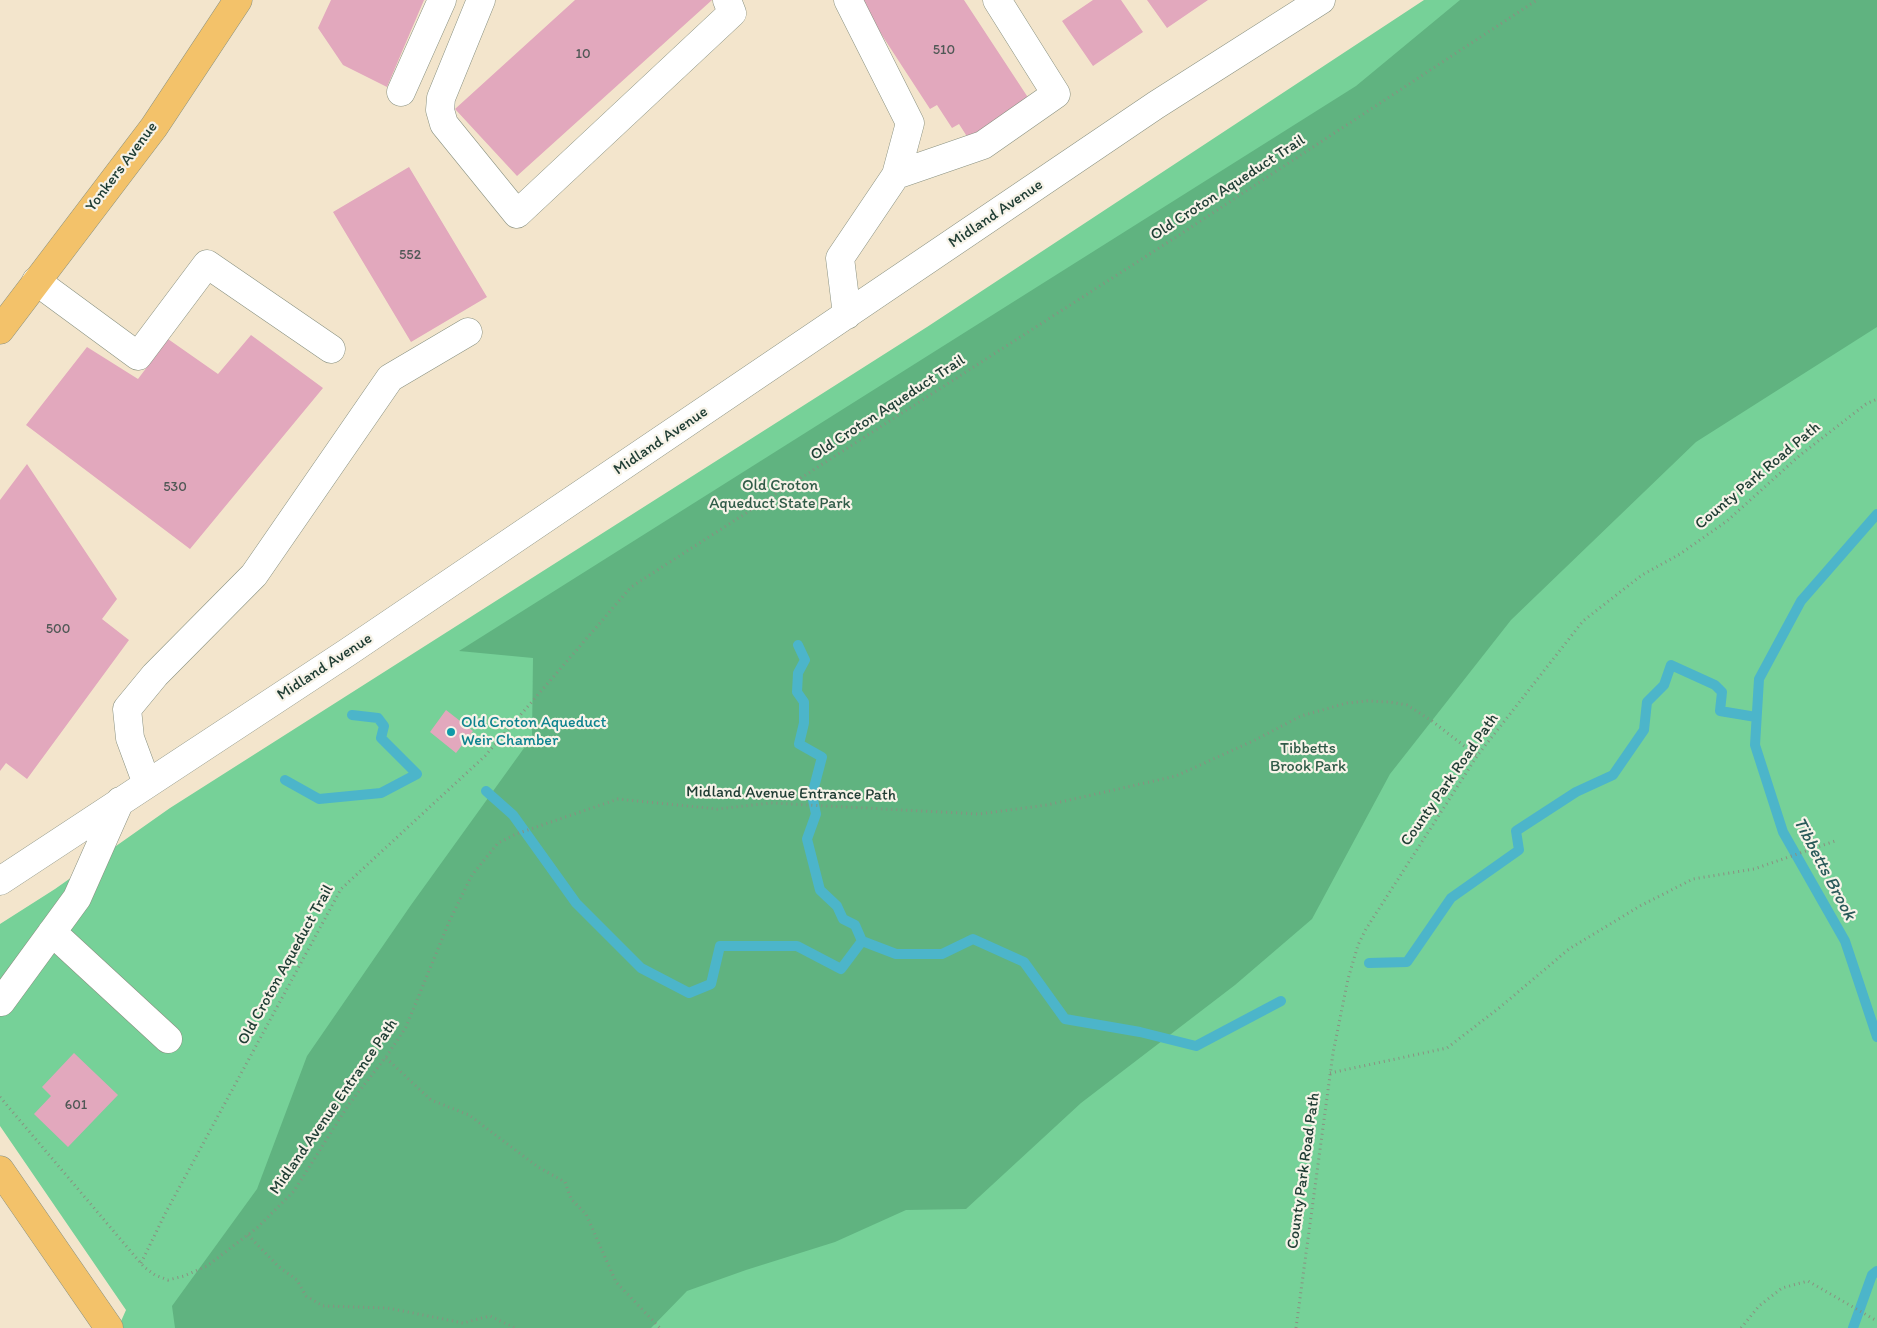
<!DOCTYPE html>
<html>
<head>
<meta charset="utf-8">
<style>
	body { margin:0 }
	canvas { display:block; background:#f3e5cc }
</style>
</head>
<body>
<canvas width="1877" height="1328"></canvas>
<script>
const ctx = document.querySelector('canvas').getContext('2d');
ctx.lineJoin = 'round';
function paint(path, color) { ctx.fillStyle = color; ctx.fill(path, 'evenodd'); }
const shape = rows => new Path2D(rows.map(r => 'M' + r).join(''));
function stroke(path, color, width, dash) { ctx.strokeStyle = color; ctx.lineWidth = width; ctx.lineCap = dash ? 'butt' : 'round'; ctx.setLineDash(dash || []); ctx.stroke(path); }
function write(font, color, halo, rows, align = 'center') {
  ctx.font = font + ' Itim,sans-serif'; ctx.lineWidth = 4.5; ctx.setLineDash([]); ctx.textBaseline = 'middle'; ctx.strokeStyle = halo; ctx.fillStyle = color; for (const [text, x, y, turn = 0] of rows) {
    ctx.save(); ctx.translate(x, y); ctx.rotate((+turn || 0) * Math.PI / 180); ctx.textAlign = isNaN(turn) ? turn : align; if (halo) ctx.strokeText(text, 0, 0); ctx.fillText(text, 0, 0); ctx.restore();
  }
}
const green = shape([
	[1424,0,1877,0,1877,1328,118,1328,126,1310,0,1126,0,924,55,889,170,808,927,327]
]);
const forest = shape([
	[1460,0,1877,0,1877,327,1696,442,1511,620,1390,774,1312,919,1235,985,1081,1103,966,1209,906,1210,835,1242,746,1270,687,1291,651,1328,175,1328,172,1306,257,1189,307,1056,411,905,532,737,533,658,459,651,1356,86]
]);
const stream = shape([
	[1877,514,1801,601,1759,679,1755,745,1783,832,1845,941,1877,1037],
	[798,645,805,660,798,673,797,692,804,702,804,723,799,744,822,757,812,795,816,814,807,839,820,890,837,906,843,919,855,925,862,941],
	[285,780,319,799,381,793,417,774,381,738,384,726,378,718,352,715],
	[486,791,513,815,576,903,641,968,689,993,711,984,720,946,797,946,841,969,862,941,896,954,942,954,973,939,1024,962,1065,1019,1140,1032,1196,1046,1281,1001],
	[1369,963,1407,962,1451,898,1519,850,1516,831,1576,792,1613,775,1644,730,1647,702,1664,685,1671,665,1715,685,1722,692,1720,711,1756,717],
	[1853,1328,1872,1275,1877,1271]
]);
const building = shape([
	[331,0,424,0,387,87,343,65,318,28],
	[575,0,712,0,517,176,455,109],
	[859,0,964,0,1029,99,968,138,959,124,952,128,937,105,930,109],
	[1093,0,1121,0,1143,32,1093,66,1062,21],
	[1147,0,1208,0,1167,28],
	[409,167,487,297,411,342,333,212],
	[251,335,323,388,190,549,26,425,87,347,138,379,168,339,218,374],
	[27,464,117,599,102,619,129,640,27,779,6,763,0,771,0,500],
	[446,710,473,731,456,753,430,732],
	[74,1053,118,1095,68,1147,34,1114,51,1096,42,1087]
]);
const path = shape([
	[386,1058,431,1100,469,1115,538,1167,565,1182,571,1199,586,1214,616,1282,660,1328],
	[1330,1073,1447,1048,1499,1008,1569,949,1640,906,1693,879,1754,869,1835,841],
	[0,1097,144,1267,155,1275,168,1280,184,1276,207,1266,258,1227,294,1191,349,1104,386,1057,406,1027,449,922,472,875,498,843,516,834,618,799,717,809,771,803,979,814,1047,805,1176,776,1255,740,1301,716,1347,703,1367,701,1390,702,1407,705,1432,721,1477,756],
	[248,1235,279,1267,297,1280,306,1296,323,1306,388,1308,463,1323,490,1316,515,1328],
	[141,1263,166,1212,341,889,485,756,631,587,1173,239,1537,0],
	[1296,1328,1333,1053,1348,979,1358,945,1366,929,1477,756,1583,621,1642,575,1680,554,1727,521,1799,456,1866,404,1877,399],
	[1741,1328,1759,1306,1782,1288,1808,1281,1877,1321]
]);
const minor = shape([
	[481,0,441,98,440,110,444,124,517,214,732,13,727,0],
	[401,92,442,0],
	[896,175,983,145,1056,94,997,0],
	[36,281,138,356,207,264,331,349],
	[847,315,840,258,896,175,910,123,848,0],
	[147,784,130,738,127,709,155,675,254,575,390,378,468,332],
	[0,881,348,652,1156,105,1321,0],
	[52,932,168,1039],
	[1,1002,77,898,120,801]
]);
const major = shape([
	[0,330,154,127,238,0]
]);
const highway = shape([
	[0,1170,109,1328]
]);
const markers = [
	[451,732,5,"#0f9aa8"]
];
const numberNames = [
	["510",944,50],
	["10",583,54],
	["552",410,255],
	["530",175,487],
	["500",58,629],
	["601",76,1105]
];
const streetNames = [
	["Yonkers Avenue",122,167,-53],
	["Old Croton Aqueduct Trail",1228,188,-33],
	["Midland Avenue",996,214,-34],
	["Old Croton Aqueduct Trail",888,408,-33],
	["Midland Avenue",661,441,-34],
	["County Park Road Path",1758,476,-40],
	["Midland Avenue",325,667,-33],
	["County Park Road Path",1450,780,-55],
	["Midland Avenue Entrance Path",791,794,1],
	["Old Croton Aqueduct Trail",286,965,-61],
	["Midland Avenue Entrance Path",334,1107,-55],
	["County Park Road Path",1304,1171,-82]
];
const parkNames = [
	["Old Croton",780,486],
	["Aqueduct State Park",780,504],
	["Tibbetts",1308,749],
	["Brook Park",1308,767]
];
const cultureNames = [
	["Old Croton Aqueduct",461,723],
	["Weir Chamber",461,741]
];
const waterNames = [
	["Tibbetts Brook",1824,869,62]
];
paint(green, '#76d198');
paint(forest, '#60b380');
stroke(stream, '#4cb5ca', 10);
paint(building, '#e2a8bd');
stroke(minor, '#899180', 29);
stroke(major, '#899180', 29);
stroke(highway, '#899180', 29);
stroke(path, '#899180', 3, [1, 4]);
stroke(minor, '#fff', 28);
stroke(major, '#f3c26a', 28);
stroke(highway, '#f3c26a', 28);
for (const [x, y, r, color] of markers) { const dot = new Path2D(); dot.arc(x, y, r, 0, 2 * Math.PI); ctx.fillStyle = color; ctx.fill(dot); stroke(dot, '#f7f3e8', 2); }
write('14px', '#505856', null, numberNames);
write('16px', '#1f3d34', '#f7f3e8', streetNames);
write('16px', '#305b48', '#f7f3e8', parkNames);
write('16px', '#0d838f', '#f7f3e8', cultureNames, 'left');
write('italic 18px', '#2a5b5a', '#f7f3e8', waterNames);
</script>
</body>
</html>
